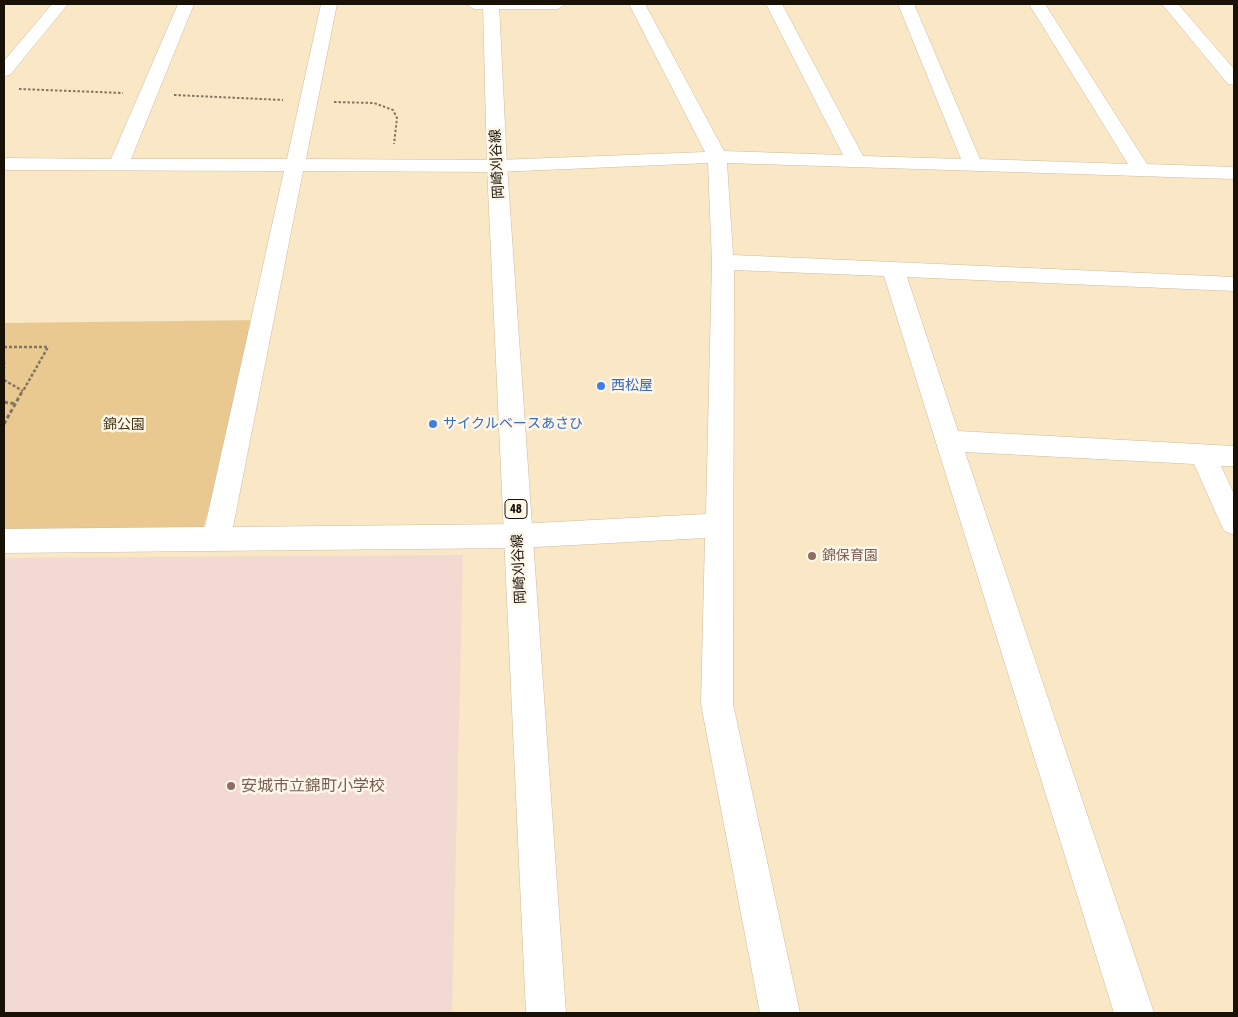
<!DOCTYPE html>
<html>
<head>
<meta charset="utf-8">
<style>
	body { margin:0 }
	#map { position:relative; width:1238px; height:1017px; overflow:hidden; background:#f9e7c6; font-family:"Asap Condensed",sans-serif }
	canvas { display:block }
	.frame { position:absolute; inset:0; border:5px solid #171106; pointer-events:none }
</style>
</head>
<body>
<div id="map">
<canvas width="1238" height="1017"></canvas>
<div class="frame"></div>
</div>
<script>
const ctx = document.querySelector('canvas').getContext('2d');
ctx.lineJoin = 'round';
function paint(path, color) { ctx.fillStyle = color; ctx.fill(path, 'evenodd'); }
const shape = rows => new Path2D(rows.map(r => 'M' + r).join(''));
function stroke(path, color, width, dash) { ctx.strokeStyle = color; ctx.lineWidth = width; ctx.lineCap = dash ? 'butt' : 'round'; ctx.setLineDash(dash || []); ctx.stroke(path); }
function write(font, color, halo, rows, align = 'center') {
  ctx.font = font + ' "Asap Condensed","Noto Sans JP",sans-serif'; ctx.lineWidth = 5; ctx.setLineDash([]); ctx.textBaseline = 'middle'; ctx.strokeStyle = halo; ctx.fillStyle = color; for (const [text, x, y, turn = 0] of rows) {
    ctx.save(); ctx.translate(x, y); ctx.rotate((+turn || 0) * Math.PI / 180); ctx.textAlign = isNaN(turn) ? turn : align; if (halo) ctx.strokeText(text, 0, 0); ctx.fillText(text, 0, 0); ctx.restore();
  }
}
const education = shape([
	[463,555,452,1013,4,1013,4,558]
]);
const green = shape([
	[262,320,203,529,4,529,4,323]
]);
const pathFar2 = shape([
	[19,89,123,93],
	[174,95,283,100],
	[334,102,374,103,393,110,397,118,394,144]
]);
const pathFar1 = shape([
	[4,347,48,347,23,391],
	[4,362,4,369],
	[4,380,23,391]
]);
const path = shape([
	[4,402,16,404],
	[4,424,23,390]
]);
const minor = shape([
	[52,4,68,4,10,75,4,76,4,61,52,4],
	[178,4,194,4,131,159,287,159,321,4,337,4,306,159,497,160,705,152,629,4,645,4,724,151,843,155,766,4,782,4,863,156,961,159,898,4,914,4,980,159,1128,164,1029,4,1045,4,1147,164,1234,167,1234,179,727,163,733,255,1234,277,1234,291,907,277,958,431,1234,446,1234,466,1221,466,1234,494,1234,535,1224,531,1194,464,965,452,1154,1013,1114,1013,884,276,734,270,733,704,800,1013,760,1013,701,704,705,538,517,548,4,553,4,529,205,527,284,171,4,170,4,158,111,159,178,4],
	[708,163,712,262,706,514,517,524,233,527,303,171,497,172,708,163],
	[466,4,566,4,558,9,474,9,466,4],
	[1162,4,1178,4,1234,69,1234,85,1228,84,1162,4]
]);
const major = shape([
	[483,4,499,4,507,166,566,1013,526,1013,487,166,483,4]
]);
const markers = [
	[601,386,5,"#3f7fe0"],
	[433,424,5,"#3f7fe0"],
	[812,556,5,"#8d6e63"],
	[231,786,5,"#8d6e63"]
];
const shields = [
	[516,509,22]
];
const shieldNames = [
	["48",516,509]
];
const streetNames = [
	["岡崎刈谷線",497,164,-93],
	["岡崎刈谷線",519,569,-93]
];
const shopNames = [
	["西松屋",611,386],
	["サイクルベースあさひ",443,424]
];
const parkNames = [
	["錦公園",124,425]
];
const educationNames = [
	["錦保育園",822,556]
];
const nearEducationnames = [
	["安城市立錦町小学校",241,786]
];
paint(education, '#f2d9d1');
paint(green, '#e9c98f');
stroke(minor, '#cebc9d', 1);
stroke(major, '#cebc9d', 1);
stroke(pathFar2, '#827661', 2, [2.5, 2]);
stroke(pathFar1, '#827661', 2.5, [3, 2]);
stroke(path, '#827661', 3, [4, 2.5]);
paint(minor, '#fff');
paint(major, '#fff');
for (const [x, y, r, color] of markers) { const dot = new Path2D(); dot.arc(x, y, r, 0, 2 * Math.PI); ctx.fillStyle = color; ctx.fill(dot); stroke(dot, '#fdf6e9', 2); }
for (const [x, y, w] of shields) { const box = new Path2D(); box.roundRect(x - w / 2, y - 9.5, w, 19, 4); ctx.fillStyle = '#fdf6e9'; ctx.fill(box); stroke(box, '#171106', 1); }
write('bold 12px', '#171106', null, shieldNames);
write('14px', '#171106', '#fdf6e9', streetNames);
write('14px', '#366cbe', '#fdf6e9', shopNames, 'left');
write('14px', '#473614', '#fdf6e9', parkNames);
write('14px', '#785e54', '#fdf6e9', educationNames, 'left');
write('16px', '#785e54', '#fdf6e9', nearEducationnames, 'left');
</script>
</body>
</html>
